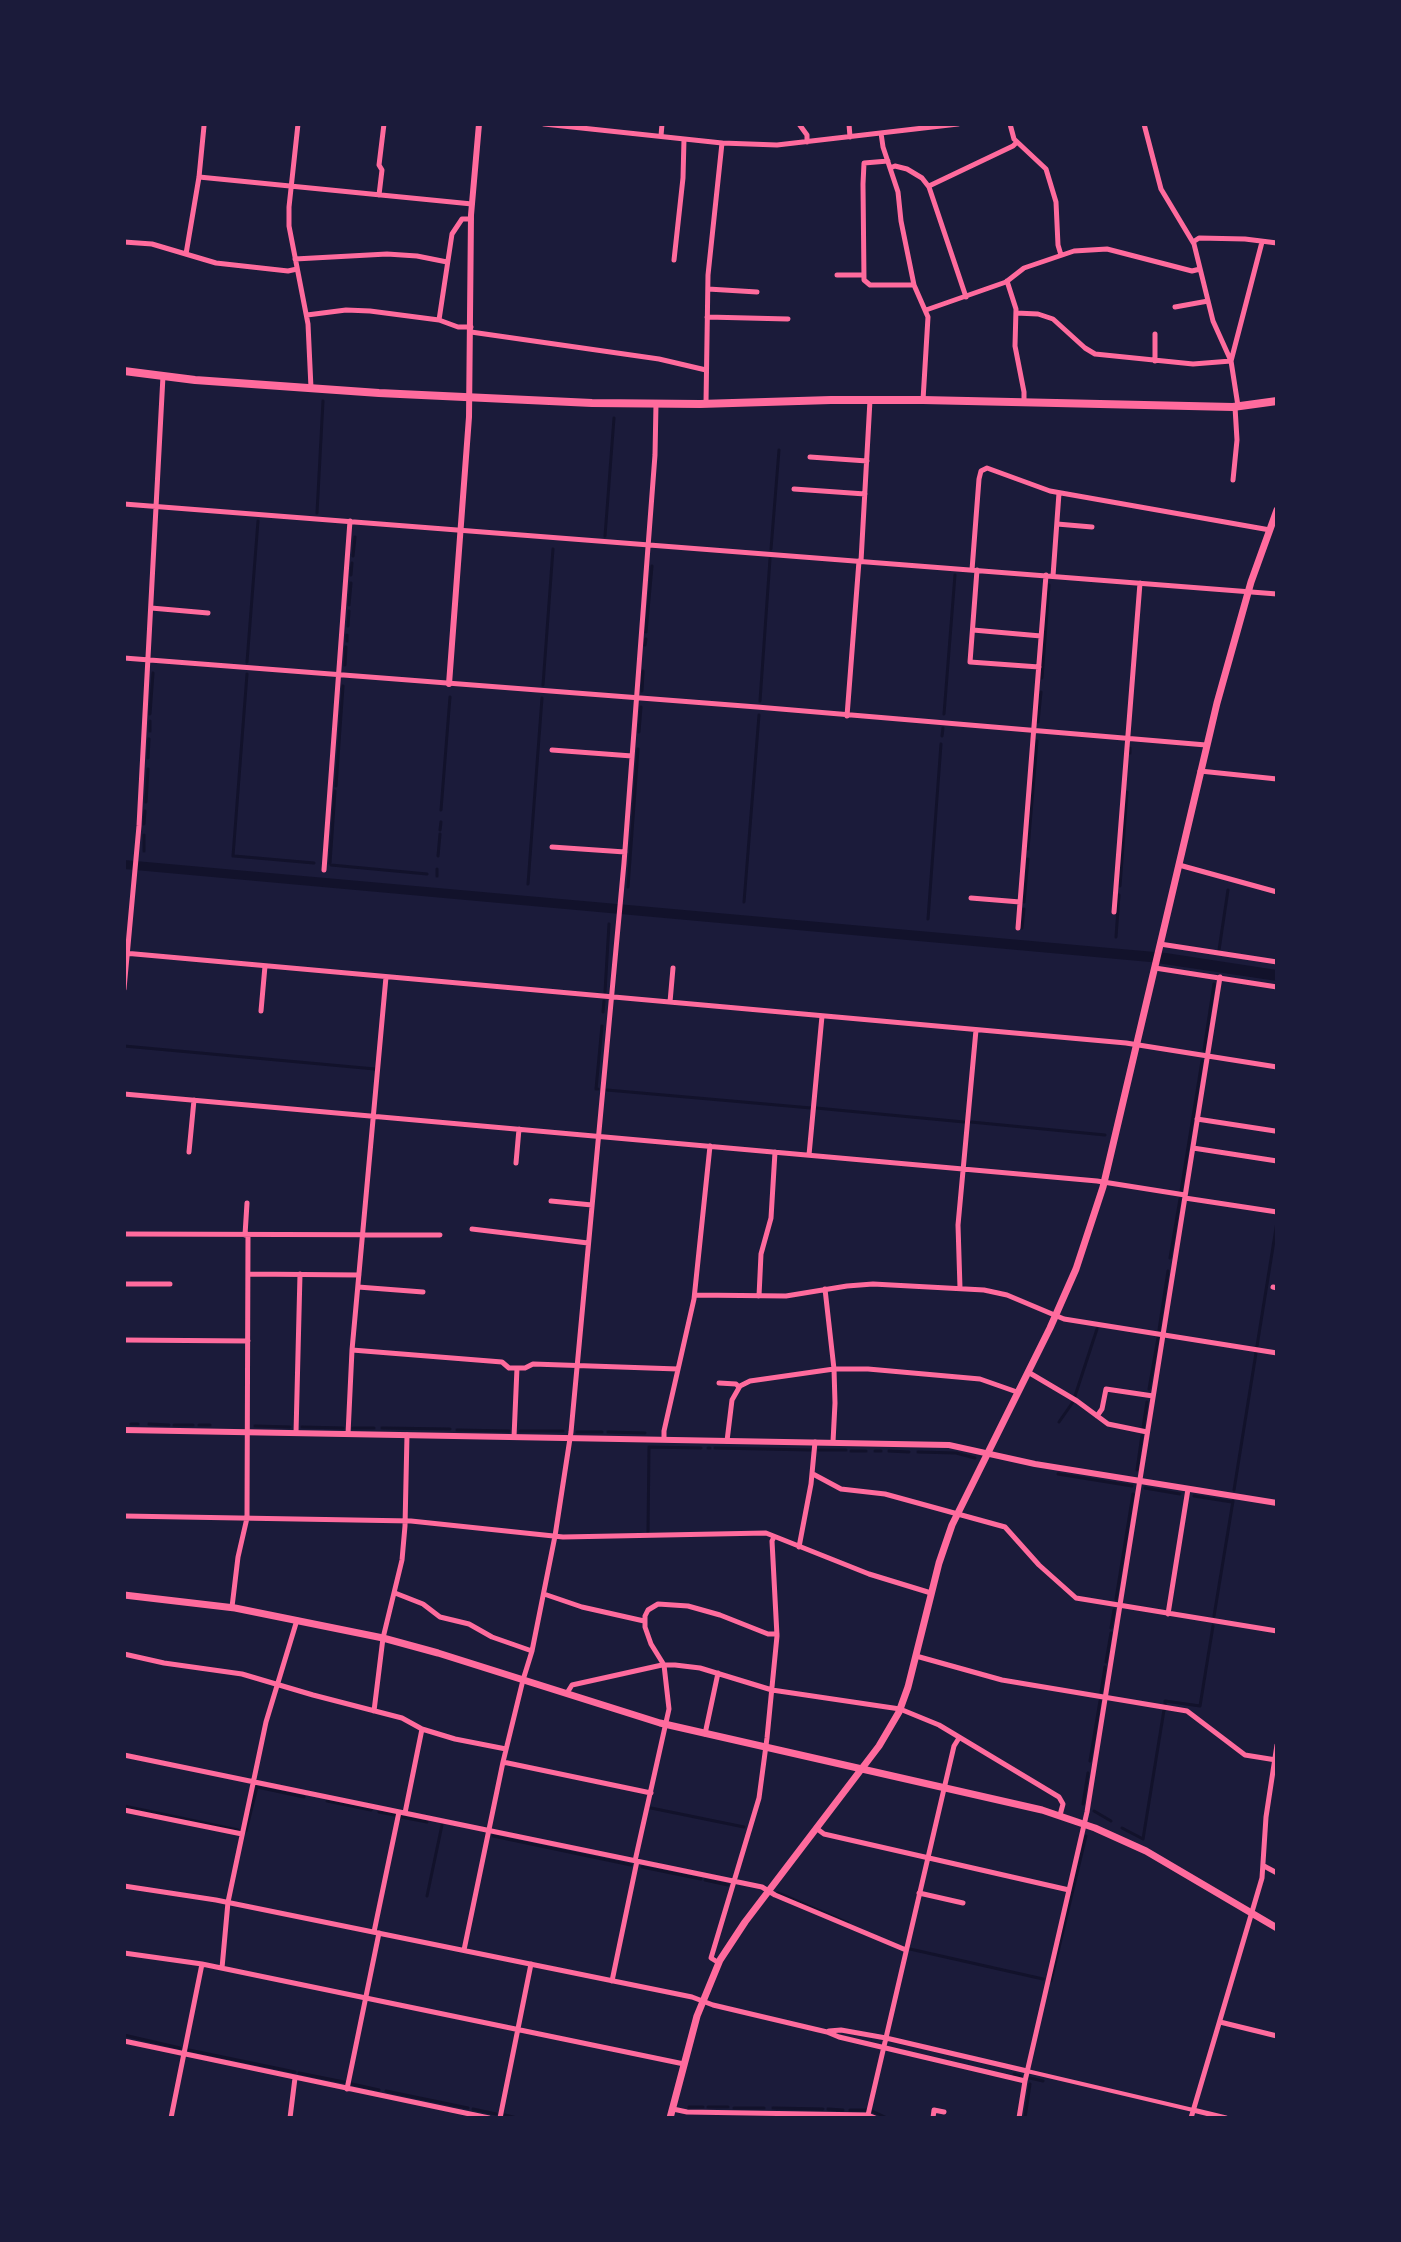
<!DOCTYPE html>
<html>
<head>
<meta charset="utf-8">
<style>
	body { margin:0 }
	#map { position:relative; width:1401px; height:2242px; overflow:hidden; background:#1b1b3a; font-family:"DejaVu Sans",sans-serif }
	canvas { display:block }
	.frame { position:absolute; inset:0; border:126px solid #1b1b3a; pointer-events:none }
</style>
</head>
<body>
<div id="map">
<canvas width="1401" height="2242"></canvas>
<div class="frame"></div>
</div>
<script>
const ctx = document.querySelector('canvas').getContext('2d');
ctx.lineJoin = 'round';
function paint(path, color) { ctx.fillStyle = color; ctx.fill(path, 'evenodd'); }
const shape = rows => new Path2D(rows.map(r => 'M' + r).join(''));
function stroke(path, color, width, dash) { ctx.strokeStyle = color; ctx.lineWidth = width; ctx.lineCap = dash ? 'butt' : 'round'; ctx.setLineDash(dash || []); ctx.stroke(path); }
const water = shape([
	[124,860,1166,953,1277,970,1277,981,1150,962,124,869]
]);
const stream = shape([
	[317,513,323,401],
	[605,536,614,418],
	[771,549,779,450],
	[353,556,355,537],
	[351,575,352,563],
	[349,605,351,583],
	[348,626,349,611],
	[646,632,652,566],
	[347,641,347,635],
	[645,645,646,639],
	[247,662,258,521],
	[345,665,346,647],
	[1042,678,1049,585],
	[543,685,553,549],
	[642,691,643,671],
	[760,701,770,559],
	[150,714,153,673],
	[944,714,955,575],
	[1038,722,1041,692],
	[150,731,150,721],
	[639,732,641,707],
	[942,736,943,728],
	[1130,753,1130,748],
	[148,758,149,739],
	[336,786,343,686],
	[146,802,148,769],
	[441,810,450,697],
	[144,824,145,811],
	[440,830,441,822],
	[1028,849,1037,741],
	[144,851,144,835],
	[233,856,247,674],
	[234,856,314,863],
	[438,856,440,834],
	[330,863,335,791],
	[331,865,427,874],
	[437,876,437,869],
	[528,884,542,698],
	[1120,886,1127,792],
	[628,887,638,749],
	[744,902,759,715],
	[1024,902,1028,859],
	[928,919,941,744],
	[1022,928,1024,909],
	[1116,937,1119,895],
	[1219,950,1228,890],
	[605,992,609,924],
	[603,1012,604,1001],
	[124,1046,375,1069],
	[1204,1050,1214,984],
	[598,1089,596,1089,602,1026],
	[607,1090,811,1108],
	[816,1108,964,1122],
	[971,1122,1105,1135],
	[1181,1191,1202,1061],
	[1170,1258,1180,1199],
	[1159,1330,1168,1271],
	[1257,1346,1277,1222],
	[1149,1389,1158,1338],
	[1075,1396,1097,1329],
	[1059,1422,1073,1402],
	[131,1424,138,1424],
	[149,1424,169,1425],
	[174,1425,193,1425],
	[199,1425,210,1425],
	[255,1426,290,1427],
	[302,1427,343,1428],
	[353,1428,374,1428],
	[382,1428,450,1429],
	[1143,1428,1147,1402],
	[457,1430,509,1431],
	[520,1431,563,1431],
	[577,1432,602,1432],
	[608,1432,645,1433],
	[708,1448,710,1448],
	[715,1448,811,1450],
	[819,1450,846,1450],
	[851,1451,866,1451],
	[875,1451,881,1451],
	[889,1451,909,1452],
	[918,1452,956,1453,975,1458],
	[1137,1470,1142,1435],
	[1058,1474,1132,1486],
	[1145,1488,1180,1494],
	[1234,1490,1256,1353],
	[1194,1496,1232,1502],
	[648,1532,649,1447,701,1448],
	[1116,1599,1133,1494],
	[1214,1616,1233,1501],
	[1111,1628,1114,1610],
	[1106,1662,1111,1633],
	[1101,1692,1105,1667],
	[1165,1704,1165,1701,1200,1706,1213,1626],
	[1090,1761,1100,1701],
	[327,1801,371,1810],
	[1083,1804,1088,1773],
	[124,1806,238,1830],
	[651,1808,744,1827],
	[1094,1811,1111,1821],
	[379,1812,395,1815],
	[401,1817,427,1822],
	[1122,1828,1143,1839,1164,1710],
	[246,1831,257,1787,304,1797],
	[493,1836,631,1865],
	[642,1867,701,1879],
	[705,1880,728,1885],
	[778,1893,848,1923],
	[427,1896,442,1825],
	[910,1949,1043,1979],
	[1051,1981,1086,1836],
	[124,2035,180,2048],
	[189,2050,295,2072],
	[299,2073,344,2082],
	[1014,2074,1021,2076],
	[1030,2078,1043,2081],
	[352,2084,379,2090],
	[386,2091,468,2108],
	[689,2107,703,2107],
	[708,2107,728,2107],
	[734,2108,764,2108],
	[773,2108,823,2109],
	[473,2109,496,2114],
	[828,2109,843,2110],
	[850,2110,866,2110],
	[872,2111,887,2118],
	[505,2115,517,2118],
	[1025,2118,1030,2084]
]);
const pedestrian = shape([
	[1027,2071,1193,2110]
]);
const minor = shape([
	[298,124,289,207,289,226,308,324,311,388],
	[544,124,722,143,777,145,958,124],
	[799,124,807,135,807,142],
	[849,124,850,137],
	[1010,124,1014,139,1046,169,1056,202,1058,245,1061,255],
	[1144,124,1161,189,1194,244,1213,321,1231,361,1238,406],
	[881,133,883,147,898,192,901,221,914,285,928,317,923,400],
	[661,136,662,124],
	[888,161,864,163,863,184,864,280,870,285,914,285],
	[890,168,895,166,907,169,922,178,929,187,966,297],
	[199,177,472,204],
	[929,186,1013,146,1017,142],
	[379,195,382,170,379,165,384,124],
	[124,242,152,244,216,263,288,271,297,269],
	[1193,242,1199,238,1245,239,1277,243],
	[186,254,199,177,204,126],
	[295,259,387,254,417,256,447,262],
	[674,260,683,178,684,139],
	[837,275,864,275],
	[1007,281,1016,309,1015,346,1024,392,1024,402],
	[708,289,757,292],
	[1175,307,1208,301],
	[926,310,1006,282,1024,268,1074,251,1107,249,1192,271,1200,269],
	[1016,313,1038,314,1053,319,1085,348,1095,354,1193,364,1231,361,1262,242],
	[307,315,346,310,370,311,439,320,458,327,471,327],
	[707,317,788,319],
	[439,320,452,234,462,219,471,219],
	[471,332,659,359,706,370],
	[1155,361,1155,334],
	[706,403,708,275,722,143],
	[810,457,867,461],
	[1233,480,1237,440,1235,407],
	[794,489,865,494],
	[124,504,1277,594],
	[1057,524,1092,527],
	[861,561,870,400],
	[972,570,979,479,981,471,987,468,1050,491,1270,530],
	[977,570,970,662,1039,667],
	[1053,576,1059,493],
	[151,608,208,613],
	[973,630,1041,636],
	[124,658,757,707,1206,745],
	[847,716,859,561],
	[552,750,632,756],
	[1200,771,1277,779],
	[552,847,625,852],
	[1179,865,1277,892],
	[324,870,350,521],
	[971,898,1020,902],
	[1114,912,1140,583],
	[1018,928,1046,575],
	[1160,944,1277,962],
	[124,953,1126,1043,1277,1067],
	[1155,968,1277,987],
	[124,989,139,826,163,376],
	[670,1002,673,968],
	[261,1011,265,966],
	[124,1094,1097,1181,1185,1195],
	[1197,1119,1275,1131],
	[1193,1148,1277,1161],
	[189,1152,194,1100],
	[809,1155,822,1016],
	[516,1163,519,1129],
	[1185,1198,1277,1212],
	[551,1201,592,1205],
	[472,1229,588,1243],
	[124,1234,440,1235],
	[245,1235,247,1203],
	[248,1274,359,1275],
	[124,1284,170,1284],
	[358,1287,423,1292],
	[1273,1287,1277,1288],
	[960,1288,958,1225,976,1030],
	[825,1289,834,1369,835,1403,833,1442],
	[695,1295,786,1296,847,1286,873,1284,984,1290,1007,1295,1064,1319,1277,1353],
	[759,1296,761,1254,771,1218,775,1152],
	[124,1340,248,1341],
	[352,1350,502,1362,509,1368,525,1368,533,1364,678,1369],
	[1028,1372,1077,1401,1108,1424,1147,1432],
	[719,1383,736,1384,739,1387],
	[1097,1416,1102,1409,1106,1389,1153,1396],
	[296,1433,300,1274],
	[348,1434,352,1350,386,977],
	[514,1437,517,1368],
	[664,1439,664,1431,694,1299,710,1146],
	[727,1441,732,1400,740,1386,750,1381,834,1369,868,1369,980,1379,1017,1392],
	[813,1474,841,1489,885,1494,1005,1527,1039,1565,1076,1598,1277,1631],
	[124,1516,411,1521,563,1537,766,1533,869,1574,931,1593],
	[799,1547,811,1484,815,1442],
	[395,1593,423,1604,440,1617,469,1624,492,1637,532,1651],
	[544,1594,582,1607,644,1621],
	[232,1607,238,1557,247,1518,248,1235],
	[1168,1614,1188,1489],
	[124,1654,164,1663,242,1674,313,1695,402,1718,422,1729,455,1739,506,1749],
	[916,1656,1002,1680,1187,1711,1245,1755,1276,1760],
	[567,1693,572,1685,662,1665,675,1665,700,1668,772,1690,900,1709,939,1725,1059,1797,1063,1804,1060,1815],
	[374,1711,383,1638,402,1560,405,1526,407,1435],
	[705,1734,718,1673],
	[124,1755,762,1887,775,1895,906,1950],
	[503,1762,651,1793],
	[124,1810,242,1834],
	[405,1813,422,1729],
	[816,1828,824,1834,1069,1890],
	[635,1861,669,1709,664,1665,651,1644,645,1627,645,1616,648,1610,658,1604,688,1606,720,1615,768,1634,777,1634],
	[1264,1866,1277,1873],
	[124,1886,216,1900,692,1997,713,2005,827,2032,839,2037,1025,2081],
	[919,1893,963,1903],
	[374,1932,399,1812],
	[464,1950,503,1762,523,1680,532,1651,555,1536,571,1432,624,863,655,455,656,404],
	[124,1953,202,1964,684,2064],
	[719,1963,711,1958,759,1798,767,1738,777,1636,772,1541,774,1537],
	[222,1968,228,1902,266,1722,297,1620],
	[612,1981,637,1861],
	[1220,2022,1277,2036],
	[829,2031,841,2030,886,2038,1027,2071],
	[124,2041,489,2118],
	[347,2089,379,1933],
	[673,2109,687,2112,868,2115,875,2118],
	[1193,2110,1226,2118],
	[868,2115,954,1746,959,1738],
	[171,2118,202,1964],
	[290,2118,295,2078],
	[500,2118,531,1964],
	[933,2118,934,2110,944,2112],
	[1019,2118,1025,2081,1087,1812,1220,977],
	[1191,2118,1262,1878,1266,1817,1277,1745]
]);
const tertiary = shape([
	[449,684,469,417,471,215,479,124],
	[124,1430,949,1445,1035,1464,1277,1503]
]);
const secondary = shape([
	[124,1595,235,1608,383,1638,438,1653,660,1723,1042,1810,1095,1828,1146,1851,1277,1928],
	[670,2118,697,2016,720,1960,745,1922,879,1746,899,1712,908,1687,939,1563,952,1525,1050,1328,1076,1269,1103,1187,1217,703,1251,582,1277,510]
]);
const trunk = shape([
	[124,371,195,380,379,393,592,403,700,404,831,400,923,400,1233,407,1277,401]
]);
paint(water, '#12122b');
stroke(stream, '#12122b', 3);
stroke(pedestrian, '#ff6b9d', 4);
stroke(minor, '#ff6b9d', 5);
stroke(tertiary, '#ff6b9d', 6);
stroke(secondary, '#ff6b9d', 7);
stroke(trunk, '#ff6b9d', 8);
</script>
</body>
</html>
